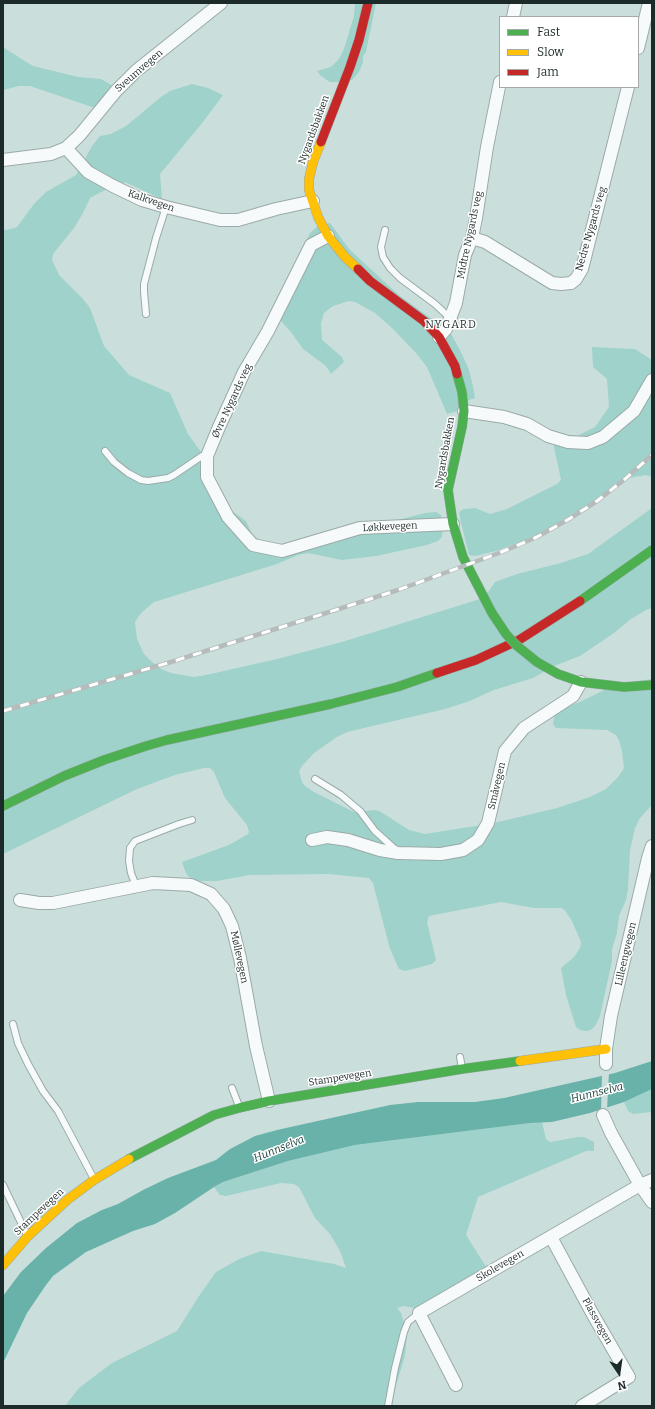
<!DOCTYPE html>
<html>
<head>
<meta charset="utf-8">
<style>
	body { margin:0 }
	#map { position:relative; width:655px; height:1409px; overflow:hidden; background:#cadfdc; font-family:Bitter,serif }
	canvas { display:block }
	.frame { position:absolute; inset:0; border:4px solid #1c2b29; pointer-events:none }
	.legend { position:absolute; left:499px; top:16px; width:140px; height:72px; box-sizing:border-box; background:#fff; border:1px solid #a4aaa9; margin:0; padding:5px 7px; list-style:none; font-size:12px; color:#1c2b29 }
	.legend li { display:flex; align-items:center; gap:8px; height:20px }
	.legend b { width:20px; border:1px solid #a4aaa9 }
	.north { position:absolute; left:599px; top:1353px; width:40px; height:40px; -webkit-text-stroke:3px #fff; paint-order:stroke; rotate:167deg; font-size:11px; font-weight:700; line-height:16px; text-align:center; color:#1c2b29 }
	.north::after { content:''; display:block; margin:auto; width:14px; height:18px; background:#1c2b29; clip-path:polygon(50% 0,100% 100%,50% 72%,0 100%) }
</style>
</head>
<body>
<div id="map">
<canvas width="655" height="1409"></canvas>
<div class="frame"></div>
<ul class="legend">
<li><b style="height:5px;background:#4caf50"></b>Fast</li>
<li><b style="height:5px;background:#ffc107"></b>Slow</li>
<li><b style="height:5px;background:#c62828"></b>Jam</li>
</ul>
<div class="north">N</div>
</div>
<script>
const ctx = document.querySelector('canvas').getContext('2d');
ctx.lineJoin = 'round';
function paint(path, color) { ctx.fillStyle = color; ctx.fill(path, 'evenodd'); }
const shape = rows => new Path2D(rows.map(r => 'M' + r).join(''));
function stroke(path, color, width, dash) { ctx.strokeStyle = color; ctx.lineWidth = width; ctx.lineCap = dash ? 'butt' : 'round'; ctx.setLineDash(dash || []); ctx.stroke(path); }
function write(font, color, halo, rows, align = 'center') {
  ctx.font = font + ' Bitter,serif'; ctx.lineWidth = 3; ctx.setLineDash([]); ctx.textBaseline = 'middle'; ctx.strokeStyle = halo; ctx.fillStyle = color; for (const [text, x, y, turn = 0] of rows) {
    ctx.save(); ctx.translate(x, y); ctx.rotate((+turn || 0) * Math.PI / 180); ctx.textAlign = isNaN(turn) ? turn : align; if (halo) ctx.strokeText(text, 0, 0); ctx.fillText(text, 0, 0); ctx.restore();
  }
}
const green = shape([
	[355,3,376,3,366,52,363,56,363,62,359,72,352,80,341,82,330,82,321,76,317,71,331,67,339,59,344,49,354,16],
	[3,47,23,60,33,66,78,77,101,79,115,87,95,108,30,86,19,86,3,90],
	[192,84,208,88,223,95,203,122,160,174,162,199,125,182,120,193,116,191,105,190,90,198,83,213,74,228,53,254,52,260,59,275,83,299,90,308,104,346,129,375,170,393,188,434,206,459,219,502,246,521,253,536,268,544,280,545,314,541,425,513,436,512,441,515,443,526,442,537,438,541,427,545,376,556,342,560,308,553,298,555,277,564,154,602,141,613,135,622,137,639,144,654,152,662,161,669,171,673,194,677,206,675,277,659,342,642,480,599,489,591,495,582,517,574,561,563,588,554,652,508,652,608,646,610,631,619,614,633,580,656,554,666,533,678,494,690,467,702,445,709,347,732,337,737,314,753,302,766,299,771,302,782,305,786,314,792,354,812,376,810,381,812,409,830,425,834,494,823,557,808,590,797,606,789,618,777,624,768,622,751,619,740,616,735,607,730,556,728,553,724,555,713,559,709,580,702,616,684,652,679,652,805,640,818,635,828,630,850,628,889,626,900,619,916,617,933,612,949,612,961,600,1016,595,1026,591,1030,586,1031,580,1030,576,1027,566,995,561,968,574,957,580,948,581,942,572,921,566,912,562,908,534,908,501,902,429,916,427,922,436,960,432,964,405,971,399,969,390,949,373,883,369,878,329,874,250,875,217,881,200,881,189,877,186,873,182,862,229,845,248,834,249,832,247,825,225,798,214,772,210,768,204,768,175,775,137,789,3,854,3,229,7,230,17,227,34,204,46,192,76,175,92,146,100,136,111,134,126,126,161,97,170,91],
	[330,223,350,250,400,296,432,319,443,320,460,350,469,370,473,386,475,398,469,400,457,411,447,414,427,367,416,353,392,328,375,313,355,302,349,301,333,306,324,313,321,323,322,340,342,357,344,362,331,374,326,366,303,349,291,332,280,320,295,268,305,242,311,232,319,225],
	[592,347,635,349,652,360,652,477,646,475,629,478,610,489,592,503,539,535,496,551,475,556,469,555,461,523,459,512,464,509,475,508,490,514,507,509,557,484,561,480,554,447,555,433,577,436,595,427,609,407,607,379,593,367],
	[652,1089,652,1112,633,1114,628,1111,624,1102],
	[542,1122,546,1139,550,1142,578,1137,584,1137,594,1142,594,1151,586,1151,478,1197,466,1235,490,1273,420,1309,404,1306,397,1308,401,1313,407,1333,405,1356,396,1385,392,1406,65,1406,79,1388,112,1363,177,1331,199,1296,216,1272,239,1259,261,1251,334,1264,346,1268,340,1251,330,1234,315,1218,299,1187,294,1184,281,1183,226,1196,220,1195,214,1187,223,1182,288,1161,355,1145,530,1123]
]);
const water = shape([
	[652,1061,652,1089,624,1102,590,1113,552,1122,530,1123,355,1145,288,1161,223,1182,214,1187,175,1213,155,1224,133,1231,86,1252,53,1276,46,1285,27,1313,3,1363,3,1296,21,1272,46,1248,77,1223,102,1210,118,1204,143,1190,168,1178,216,1160,230,1149,255,1136,277,1130,390,1105,418,1102,475,1102,504,1098,615,1073]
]);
const pier = shape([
	[609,1072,607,1110,601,1112,602,1074]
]);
const lane = shape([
	[385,230,381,247,383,257,390,268,400,278,435,304,451,319],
	[146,314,144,292,144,284,156,238,166,207],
	[105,451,114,462,128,473,141,480,148,481,168,478,174,475,202,456,207,456],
	[315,779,341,795,360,811,375,831,396,850],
	[136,886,131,873,129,861,130,848,135,841,179,824,192,820],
	[13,1024,18,1043,28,1064,43,1091,58,1111,94,1179],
	[460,1057,462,1068],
	[232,1088,239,1106],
	[3,1185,27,1235],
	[388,1406,395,1368,404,1332,408,1322,419,1313]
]);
const street = shape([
	[513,17,516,3],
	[638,48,649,3],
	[66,148,88,172,113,186,142,200,166,207,220,220,238,220,276,209,313,201],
	[3,160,51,154,66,148,79,136,116,91,136,71,221,3],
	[328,236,311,245,268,331,244,372,219,427,207,456,207,477,228,517,253,545,282,551,360,528,453,524],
	[472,238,485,242,552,283,561,284,571,283,576,279,582,269,628,87],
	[439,337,446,329,456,303,465,255,472,238,476,218,487,147,500,82],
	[464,411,504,417,527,424,548,436,568,442,588,443,603,437,634,411,652,380],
	[312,840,327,837,348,840,380,850,398,853,441,854,463,850,478,840,488,823,505,751,524,728,573,696,581,682],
	[20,900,39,903,53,903,153,883,191,885,211,894,224,909,232,926,240,958,256,1046,269,1101],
	[606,1064,606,1049,611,1016,648,858,652,846],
	[603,1115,611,1133,640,1185,652,1202],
	[551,1237,592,1313,629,1377,582,1406],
	[456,1385,419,1313,640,1185,652,1180]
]);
const fast = shape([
	[457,374,462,392,464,411,462,427,448,490,453,524,463,557,492,613],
	[580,601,652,550],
	[537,662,558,674,581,682,624,687,652,685],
	[3,806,64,776,104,760,146,746,167,740,331,704,397,687,437,673],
	[129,1159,214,1115,239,1108,269,1101,462,1069,520,1061]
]);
const slow = shape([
	[321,142,313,162,309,179,309,190,318,217,328,236,345,257,358,269],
	[520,1061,606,1049],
	[3,1265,28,1236,67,1200,94,1180,129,1159]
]);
const jam = shape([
	[321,142,350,67,359,40,368,3],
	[358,269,370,281,424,321,439,337,455,366,457,374],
	[437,673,476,660,519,640,580,601]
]);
const rail = shape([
	[3,711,171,662,323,614,398,590,499,553,537,537,569,519,597,501,625,479,652,455]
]);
const fastBridge = shape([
	[492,613,506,634,516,645,537,662]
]);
const streetNames = [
	["Sveumvegen",139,71,-41],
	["Nygardsbakken",314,130,-70],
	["Kalkvegen",151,201,19],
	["Nedre Nygards veg",591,229,-74],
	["Midtre Nygards veg",470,235,-78],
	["Øvre Nygards veg",232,401,-65],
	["Nygardsbakken",445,453,-80],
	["Løkkevegen",390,527,-3],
	["Småvegen",497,786,-77],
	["Lilleengvegen",626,954,-77],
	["Møllevegen",239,957,78],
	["Stampevegen",340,1078,-9],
	["Stampevegen",39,1212,-43],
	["Skolevegen",500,1266,-30],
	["Plassvegen",597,1321,61]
];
const neighbourhoodNames = [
	["NYGARD",451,325]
];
const waterNames = [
	["Hunnselva",597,1093,-14],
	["Hunnselva",279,1149,-22]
];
paint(green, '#9fd2ca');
paint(water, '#69b2a9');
paint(pier, '#cadfdc');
stroke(lane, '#9aaaa8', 8);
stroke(street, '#9aaaa8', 14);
stroke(fast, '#9aaaa8', 10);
stroke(slow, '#9aaaa8', 10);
stroke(jam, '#9aaaa8', 10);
stroke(lane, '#f7fafa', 6);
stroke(street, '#f7fafa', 12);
stroke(fast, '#4caf50', 9);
stroke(slow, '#ffc107', 9);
stroke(jam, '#c62828', 9);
stroke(rail, '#b6bbbb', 4.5);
stroke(rail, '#fff', 3, [9]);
stroke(fastBridge, '#9aaaa8', 10, []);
stroke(fastBridge, '#4caf50', 9);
write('10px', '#1c2b29', '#fff', streetNames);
ctx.letterSpacing = '1px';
write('11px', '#1c2b29', '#fff', neighbourhoodNames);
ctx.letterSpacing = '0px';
write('italic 11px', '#143f3a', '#fff', waterNames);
</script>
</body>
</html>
